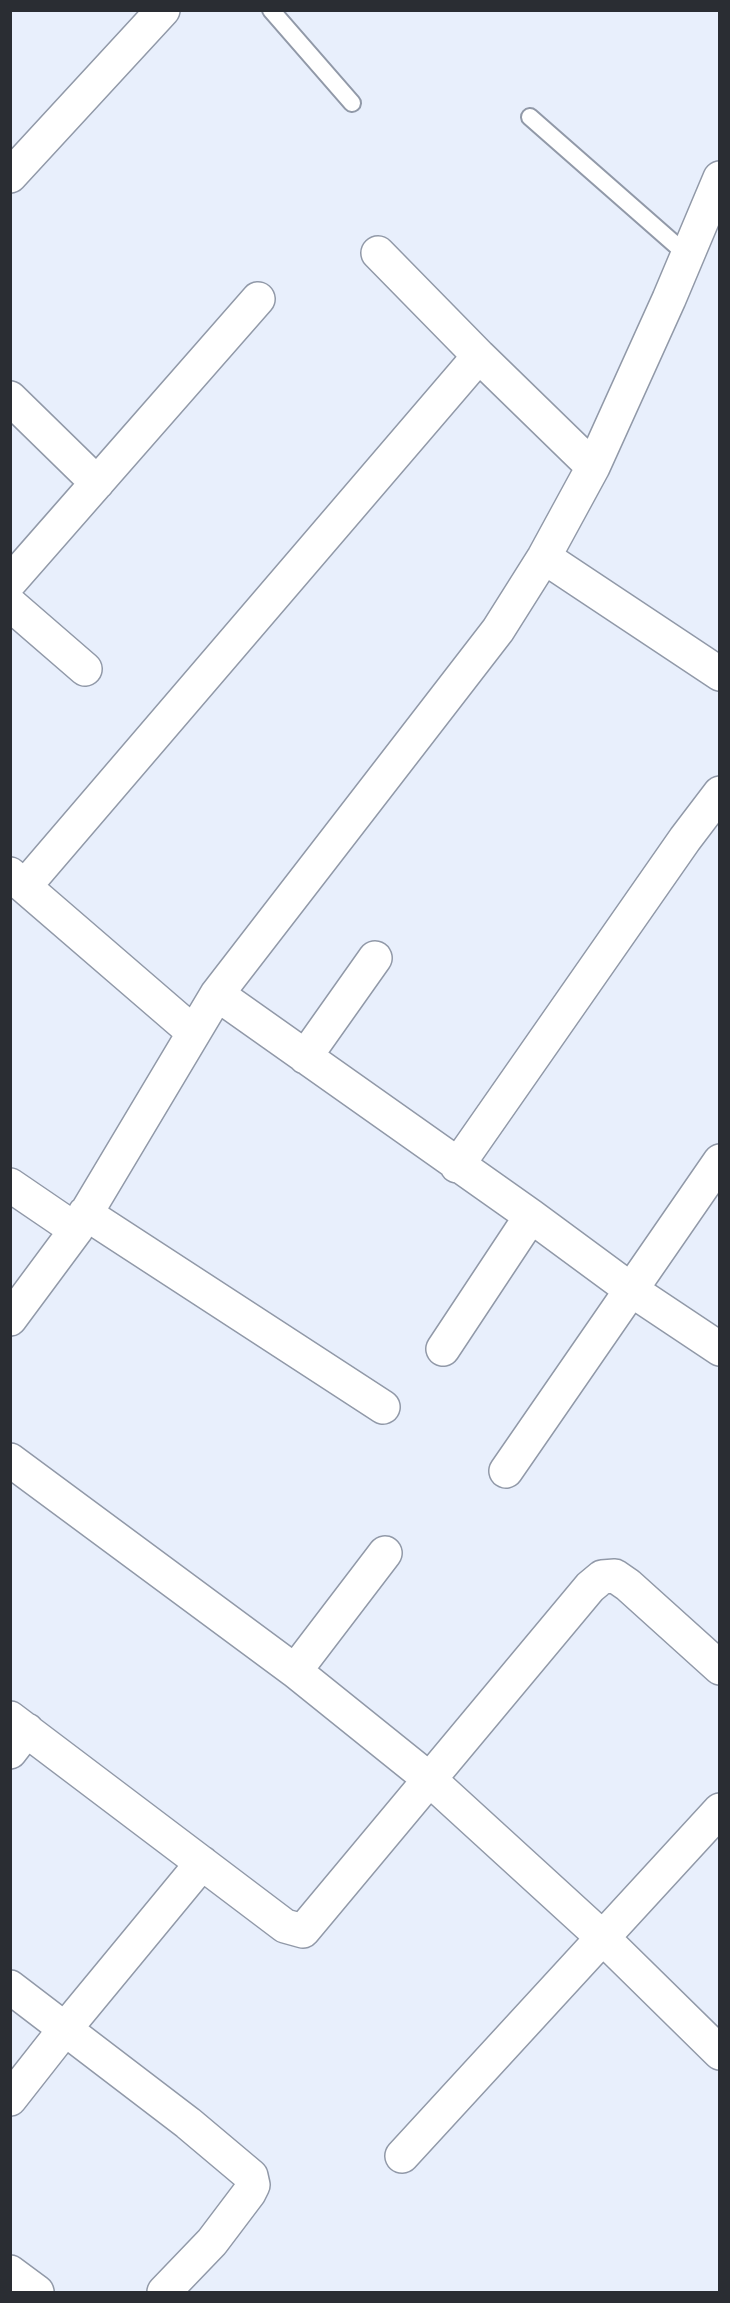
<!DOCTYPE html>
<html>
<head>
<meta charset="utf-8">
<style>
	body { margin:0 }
	#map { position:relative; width:730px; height:2303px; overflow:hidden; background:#e8effc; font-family:Raleway,sans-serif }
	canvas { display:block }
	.frame { position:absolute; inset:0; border:12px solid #2a2d33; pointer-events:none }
</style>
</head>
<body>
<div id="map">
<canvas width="730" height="2303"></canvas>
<div class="frame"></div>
</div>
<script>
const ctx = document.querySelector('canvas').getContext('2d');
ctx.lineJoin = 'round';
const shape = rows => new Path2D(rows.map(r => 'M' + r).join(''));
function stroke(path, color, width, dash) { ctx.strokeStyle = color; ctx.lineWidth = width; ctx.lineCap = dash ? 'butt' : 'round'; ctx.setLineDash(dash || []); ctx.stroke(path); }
const service = shape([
	[271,10,352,103],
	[530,117,686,254]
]);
const minor = shape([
	[10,176,163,10],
	[378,253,479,356,593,467],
	[10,398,97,483],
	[544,557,720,674],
	[10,582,258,299],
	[10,604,85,669],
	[10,874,193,1032],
	[25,886,479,356],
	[217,994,531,1216,630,1289,720,1349],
	[305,1057,375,958],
	[457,1166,685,839,720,793],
	[10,1185,76,1230],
	[85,1213,383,1407],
	[10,1319,76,1230,217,994,498,630,544,557,593,467,669,299,720,178],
	[443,1349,531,1216],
	[10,1460,295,1671,428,1778,602,1937,720,2053],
	[506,1471,720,1161],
	[295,1671,385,1553],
	[10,1718,285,1926,303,1931,590,1587,602,1577,615,1576,628,1585,720,1668],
	[10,1752,27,1730],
	[10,1987,188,2123,251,2176,253,2185,249,2193,212,2242,164,2292],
	[10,2099,65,2029,202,1863],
	[402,2156,720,1810],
	[10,2272,37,2292]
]);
stroke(service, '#9199a8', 20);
stroke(minor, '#9199a8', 36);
stroke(service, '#fff', 16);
stroke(minor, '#fff', 33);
</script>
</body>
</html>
